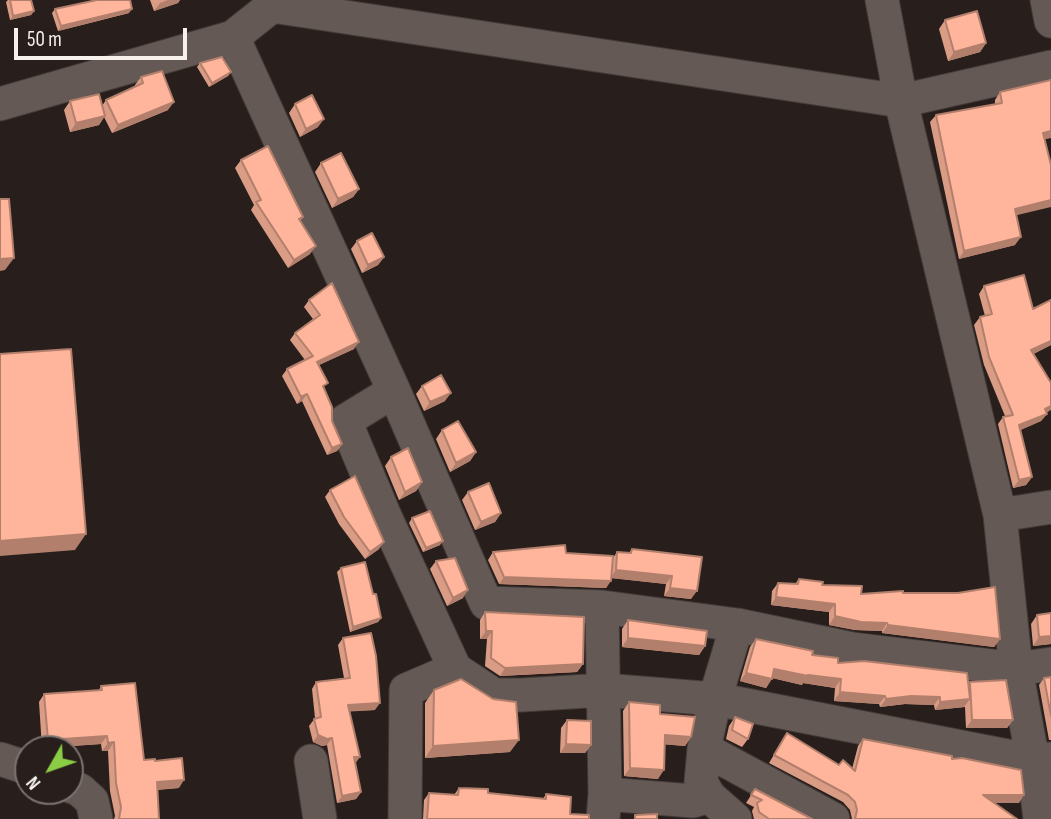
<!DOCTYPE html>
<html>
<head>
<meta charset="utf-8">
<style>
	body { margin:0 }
	#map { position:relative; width:1051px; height:819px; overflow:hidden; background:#281f1c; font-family:"Sofia Sans Condensed",sans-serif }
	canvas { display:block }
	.north { position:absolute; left:14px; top:735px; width:70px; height:70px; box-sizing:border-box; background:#281f1c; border:2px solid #7b7370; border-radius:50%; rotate:230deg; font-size:19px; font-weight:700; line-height:28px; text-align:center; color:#f7f1ee }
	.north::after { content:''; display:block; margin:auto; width:24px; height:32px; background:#8bce46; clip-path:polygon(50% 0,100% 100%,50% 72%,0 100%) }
	.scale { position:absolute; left:14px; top:28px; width:173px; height:32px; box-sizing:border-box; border:4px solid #f7f1ee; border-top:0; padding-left:9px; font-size:21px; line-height:24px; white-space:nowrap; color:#f7f1ee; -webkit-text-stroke:5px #281f1c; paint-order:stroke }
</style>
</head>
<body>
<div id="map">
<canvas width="1051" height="819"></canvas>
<div class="north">N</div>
<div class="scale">50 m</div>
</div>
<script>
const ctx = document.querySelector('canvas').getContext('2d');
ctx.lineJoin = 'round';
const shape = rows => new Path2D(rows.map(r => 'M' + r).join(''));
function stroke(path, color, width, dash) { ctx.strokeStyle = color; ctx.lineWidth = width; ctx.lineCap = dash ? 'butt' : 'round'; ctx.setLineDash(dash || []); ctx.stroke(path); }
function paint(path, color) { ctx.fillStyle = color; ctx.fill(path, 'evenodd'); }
const minor = shape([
	[1047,0,1051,21],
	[233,37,272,6,901,101,882,0],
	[0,104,233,37,394,391,486,603,602,607,737,625,852,649,1016,669,1051,664],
	[394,391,345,421,384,514,455,669,494,695,522,695,604,690,715,699,1033,761,1051,759],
	[1000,515,1051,507],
	[602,607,605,794,603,819],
	[704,749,833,819],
	[0,759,28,768],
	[311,761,320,819],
	[70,786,80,790,92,801,96,819],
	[605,794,693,801,709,796],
	[405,819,406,690,455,669],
	[735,819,709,796,701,782,704,749,715,699,737,625],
	[1040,819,1033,761,1016,669,1000,515,901,101,1051,67]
]);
const wall = shape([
	[8,0,31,0,34,11,31,15,10,20,6,2],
	[150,0,180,0,178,3,154,11],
	[55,9,129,13,58,31,52,13],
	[945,20,986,43,980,52,948,61,939,29],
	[200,63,231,72,228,76,209,87,197,67],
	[141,77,168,110,112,133,104,117,99,125,70,132,64,110,70,101,102,106,106,100,135,87,135,85],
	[1000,92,1045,139,1016,215,1015,245,959,259,930,122,936,115,995,104,995,100],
	[295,104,318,127,300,137,289,113],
	[241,160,303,217,300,221,310,254,288,268,251,210,254,205,235,168],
	[321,163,359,189,353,197,332,208,315,172],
	[357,241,384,257,378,265,362,273,351,249],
	[984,286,1033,309,1051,300,1051,345,1033,354,1047,414,1041,421,1020,430,1032,477,1026,485,1013,488,998,424,1003,417,1005,416,984,365,974,325,980,317,985,316,979,294],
	[309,300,354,349,319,365,332,421,342,444,337,451,327,455,302,401,297,404,282,376,287,369,305,360,290,340,295,333,313,319,304,307],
	[422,386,445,401,424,411,416,394],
	[442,430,476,452,470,461,450,472,436,439],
	[391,457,422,482,416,491,399,500,385,466],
	[330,490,379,549,365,559,339,524,325,497],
	[468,492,501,513,495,522,475,530,462,500],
	[412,518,440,545,423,552,409,523],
	[632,549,702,557,691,599,664,596,666,584,612,578,606,588,499,584,488,560,493,552,566,553,613,558,617,552,629,553],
	[436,561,463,598,447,606,430,569],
	[341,568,373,594,381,618,378,622,350,632,337,572],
	[799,579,861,594,903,593,1000,639,994,647,882,633,882,631,855,630,829,625,829,612,771,605,772,591,778,583,795,584],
	[485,612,583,664,577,672,500,676,485,666,487,639,480,639,480,620],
	[1037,615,1051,644,1033,646,1031,624],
	[628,620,705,646,699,655,622,647,622,629],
	[343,638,375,710,350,711,355,764,361,792,356,799,337,803,327,745,322,746,313,742,309,726,315,718,312,689,316,682,344,678,338,645],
	[756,639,838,663,969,684,970,682,1013,720,1007,728,966,728,965,707,935,710,934,705,905,704,880,707,879,704,834,701,835,688,803,683,802,685,772,678,766,688,740,681,750,647],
	[1051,677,1051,740,1049,740,1039,685,1044,678],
	[101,686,144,760,155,761,179,788,157,790,159,819,114,819,115,816,110,791,108,751,102,751,101,744,42,748,39,702,44,694,99,690],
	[434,690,510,752,425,758,425,703],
	[629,702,660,714,691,737,685,746,664,744,658,779,624,776,623,711],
	[735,717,748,739,742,747,726,739,729,726],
	[567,720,591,745,585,753,560,753,561,728],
	[787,733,839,765,852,769,858,746,863,739,952,759,1019,803,994,803,1017,819,852,819,850,810,843,802,769,763],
	[459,788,488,793,543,799,546,794,570,814,589,819,423,819,424,800,429,793,454,795],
	[755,789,812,819,754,819,752,811,754,807,746,803]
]);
const shadedWall = shape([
	[168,0,180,0,178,3,154,11,160,3],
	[132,9,129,13,58,31,61,26],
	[34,11,31,15,10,20,13,16],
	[986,43,980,52,948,61,954,52],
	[231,72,228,76,209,87,212,83],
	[174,102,168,110,112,133,118,125],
	[105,116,99,125,70,132,76,123],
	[324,119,318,127,300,137,306,129],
	[1051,131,1051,138,1038,141,1043,133],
	[359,189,353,197,332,208,338,199],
	[1051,200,1051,207,1009,217,1015,209],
	[1021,237,1015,245,959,259,964,251],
	[316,246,310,254,288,268,294,260],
	[384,257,378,265,362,273,368,265],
	[14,258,5,270,0,271,0,259],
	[1051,341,1051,345,1026,358,1031,350],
	[359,342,354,349,312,368,317,362],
	[451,393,445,401,424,411,430,402],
	[307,394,302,401,297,404,301,397],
	[1051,406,1051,410,1041,416,1047,414,1041,421,1014,433,1019,425],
	[342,444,337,451,327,455,332,448],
	[476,452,470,461,450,472,456,463],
	[1032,477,1026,485,1013,488,1019,480],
	[422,482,416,491,399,500,405,492],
	[501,513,495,522,475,530,481,522],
	[86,534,75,550,0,556,0,541],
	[443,541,440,545,423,552,426,548],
	[384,542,379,549,365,559,370,552],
	[616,570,672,576,666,584,610,578],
	[504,577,611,581,606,588,499,584],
	[670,588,697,591,691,599,664,596],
	[468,590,463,598,447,606,453,598],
	[776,597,835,604,829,612,771,605],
	[835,616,887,623,882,631,855,630,829,625],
	[381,618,378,622,350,632,353,627],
	[888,625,1000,639,994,647,882,633],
	[486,631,492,631,487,639,480,639],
	[1051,636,1051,644,1033,646,1039,637],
	[628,638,705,646,699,655,622,647],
	[583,664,577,672,500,676,505,668],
	[774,669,841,679,835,688,803,683,802,685,768,677],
	[746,673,772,679,766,688,740,681],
	[840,692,885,696,879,704,834,701],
	[911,696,940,697,934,705,905,704,880,707,886,699],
	[970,699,964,707,935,710,940,702],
	[380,703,375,710,343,712,348,705],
	[972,720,1013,720,1007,728,966,728],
	[318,735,332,738,327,745,322,746,313,742],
	[665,735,691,737,685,746,659,744],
	[107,736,101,744,42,748,48,740],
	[519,740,510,752,425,758,433,746],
	[114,742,108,751,102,751,108,743],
	[566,744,591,745,585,753,560,753],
	[354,757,360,757,355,764],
	[630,768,664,770,658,779,624,776],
	[184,780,179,788,151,790,157,782],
	[361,792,356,799,337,803,342,796],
	[983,795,1024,795,1019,803,978,803]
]);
const building = shape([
	[10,0,31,0,34,11,13,16,10,0],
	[97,0,130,0,132,9,61,26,55,9,97,0],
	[977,11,986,43,954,52,945,20,977,11],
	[222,57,231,72,212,83,200,63,222,57],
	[162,71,174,102,118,125,106,100,143,83,141,77,162,71],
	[1051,80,1051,131,1043,133,1051,165,1051,200,1015,209,1021,237,964,251,936,115,1002,103,1000,92,1051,80],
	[99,94,105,116,76,123,70,101,99,94],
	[312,95,324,119,306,129,295,104,312,95],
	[268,146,303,217,299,219,316,246,294,260,256,202,261,200,241,160,268,146],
	[341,153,359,189,338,199,321,163,341,153],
	[0,199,9,199,14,258,0,259,0,199],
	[372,233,384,257,368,265,357,241,372,233],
	[1024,275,1033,309,1051,300,1051,341,1031,350,1051,383,1051,406,1045,409,1047,414,1019,425,1032,477,1019,480,1003,417,1013,415,989,357,980,317,992,314,984,286,1024,275],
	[332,283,359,342,317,362,328,383,323,386,332,407,332,421,342,444,332,448,307,394,301,397,287,369,313,356,295,333,320,315,309,300,332,283],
	[71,349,86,534,0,541,0,354,71,349],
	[441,375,451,393,430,402,422,386,441,375],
	[458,421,476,452,456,463,442,430,458,421],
	[408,448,422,482,405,492,391,457,408,448],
	[355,476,384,542,370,552,344,517,330,490,355,476],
	[489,483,501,513,481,522,468,492,489,483],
	[430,511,443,541,426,548,412,518,430,511],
	[565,545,566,553,613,556,611,581,504,577,493,552,565,545],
	[632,549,702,557,697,591,670,588,672,576,616,570,617,552,631,553,632,549],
	[455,558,468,590,453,598,436,561,455,558],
	[365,562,373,594,376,594,381,618,353,627,341,568,365,562],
	[799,579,823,582,822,585,862,586,861,594,903,591,903,593,958,593,995,587,1000,639,888,625,887,623,861,622,835,616,835,604,776,597,778,583,798,584,799,579],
	[485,612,584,617,583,664,505,668,491,658,492,631,486,631,485,612],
	[1051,613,1051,636,1039,637,1037,615,1051,613],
	[628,620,707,631,705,646,628,638,628,620],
	[371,633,376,656,380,703,348,705,360,757,354,757,361,792,342,796,332,738,327,739,318,735,314,719,321,717,316,682,350,678,343,638,371,633],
	[756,639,813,651,812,655,838,658,838,663,864,661,967,673,970,699,940,702,940,697,911,696,886,699,885,696,840,692,841,679,808,675,808,676,774,669,772,679,746,673,756,639],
	[1051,677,1051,716,1044,678,1051,677],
	[461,679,493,699,516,702,519,740,433,746,434,690,461,679],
	[1006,680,1013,720,972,720,970,682,1006,680],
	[135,683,144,760,155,759,155,761,182,758,184,780,157,782,159,819,119,819,121,807,116,783,114,742,108,743,107,736,48,740,44,694,102,690,101,686,135,683],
	[629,702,660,705,660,714,695,717,691,737,665,735,664,770,630,768,629,702],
	[735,717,753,724,748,739,732,730,735,717],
	[567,720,591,721,591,745,566,744,567,720],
	[787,733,839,765,843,760,855,771,863,739,952,756,952,759,962,758,1021,770,1024,795,983,795,1017,819,855,819,857,810,855,802,848,795,774,755,787,733],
	[459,788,488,789,488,793,546,799,546,794,571,797,570,814,589,815,589,819,427,819,429,793,458,795,459,788],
	[755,789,812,819,769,819,759,812,757,803,762,800,751,795,755,789],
	[657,814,657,819,635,819,635,815,657,814]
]);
stroke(minor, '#443c39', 35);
stroke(minor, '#645955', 33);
paint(wall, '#db9c85');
paint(shadedWall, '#b27f6c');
paint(building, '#ffb59b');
stroke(building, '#b27f6c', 2);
</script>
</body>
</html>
